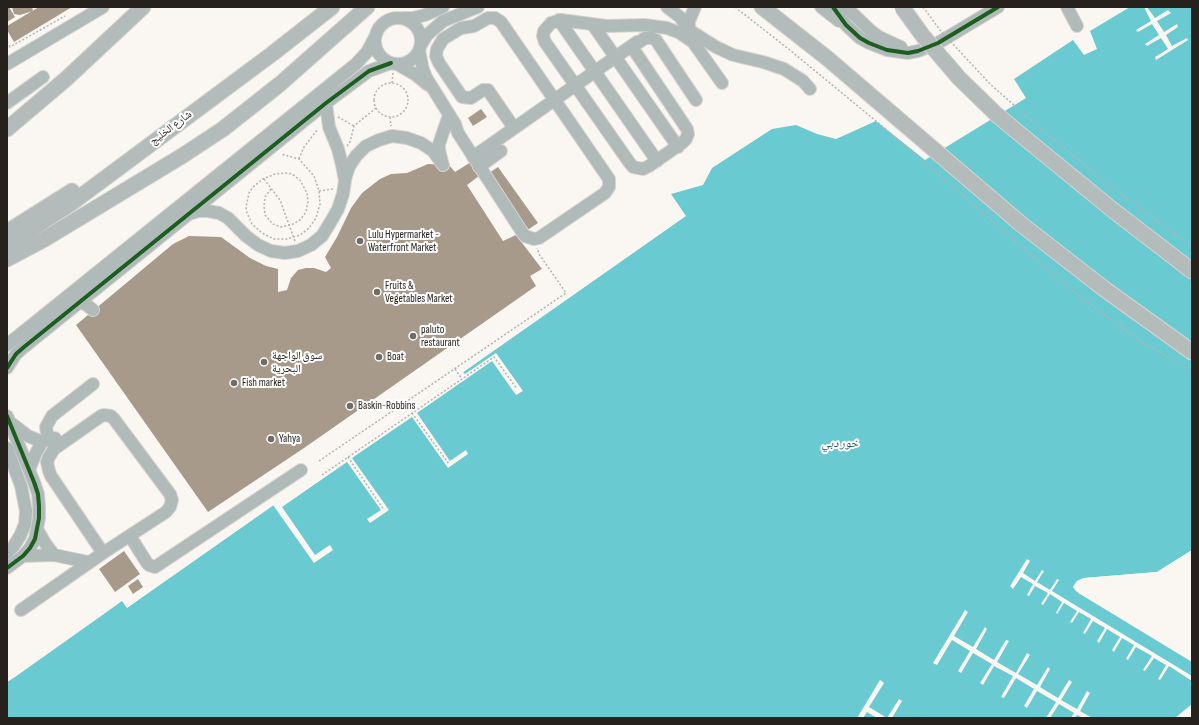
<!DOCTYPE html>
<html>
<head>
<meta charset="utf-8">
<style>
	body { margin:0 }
	#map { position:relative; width:1199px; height:725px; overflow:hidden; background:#faf6f2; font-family:"Sofia Sans Condensed",sans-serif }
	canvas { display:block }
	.frame { position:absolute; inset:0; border:8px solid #26211d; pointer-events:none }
</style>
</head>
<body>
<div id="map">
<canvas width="1199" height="725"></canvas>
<div class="frame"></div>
</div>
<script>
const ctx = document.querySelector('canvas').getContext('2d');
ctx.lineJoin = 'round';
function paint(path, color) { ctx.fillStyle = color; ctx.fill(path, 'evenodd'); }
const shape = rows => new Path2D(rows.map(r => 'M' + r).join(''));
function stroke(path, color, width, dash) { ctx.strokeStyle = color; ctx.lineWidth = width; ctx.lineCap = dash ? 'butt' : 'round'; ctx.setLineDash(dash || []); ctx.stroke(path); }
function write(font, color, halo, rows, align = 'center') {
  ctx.font = font + ' "Sofia Sans Condensed","Noto Naskh Arabic",sans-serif'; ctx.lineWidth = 4; ctx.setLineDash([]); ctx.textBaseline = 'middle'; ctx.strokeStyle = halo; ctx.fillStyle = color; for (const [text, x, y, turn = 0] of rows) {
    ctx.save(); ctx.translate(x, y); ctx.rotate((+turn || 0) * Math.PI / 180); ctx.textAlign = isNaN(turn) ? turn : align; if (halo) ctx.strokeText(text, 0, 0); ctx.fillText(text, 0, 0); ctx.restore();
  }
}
const water = shape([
	[1130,7,1192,7,1192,550,1157,572,1084,578,1077,581,1073,587,1076,591,1080,594,1192,662,1192,704,1175,718,7,718,7,682,122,601,127,608,686,216,671,194,703,185,712,168,772,129,796,125,817,134,836,139,876,121,925,160,1026,98,1014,79,1073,40,1084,55,1097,49,1090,31]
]);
const pier = shape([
	[1144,7,1147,7,1155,18,1168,10,1171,13,1157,21,1164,32,1177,24,1178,27,1166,35,1172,46,1187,38,1188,40,1156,60,1155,57,1168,49,1161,38,1147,46,1145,44,1159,35,1152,24,1138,32,1136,30,1151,21],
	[496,353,523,391,516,395,492,361,417,413,450,461,466,450,468,454,448,468,412,417,352,458,389,510,370,523,367,519,381,510,347,462,282,507,315,555,330,545,333,550,314,563,273,505,459,375,463,372,465,374],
	[1192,550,1192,553,1158,574,1084,580,1078,583,1076,587,1082,592,1080,594,1073,587,1077,581,1084,578,1157,572],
	[1027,559,1030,561,1023,573,1035,581,1042,570,1044,571,1037,582,1050,590,1057,579,1059,580,1052,591,1192,676,1192,681,1169,666,1160,680,1158,679,1166,665,1154,658,1145,671,1143,670,1152,656,1136,647,1128,660,1126,659,1134,645,1122,638,1114,652,1112,650,1120,637,1107,629,1099,643,1097,641,1105,628,1093,621,1085,634,1083,633,1091,619,1079,612,1072,623,1070,622,1077,611,1064,603,1057,614,1056,613,1062,602,1050,594,1043,605,1041,604,1048,593,1035,586,1029,596,1027,595,1033,584,1021,577,1013,589,1010,586],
	[122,601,15,677,7,682,7,680,14,675],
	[965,610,968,612,954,636,973,647,985,627,987,629,976,649,994,660,1006,640,1009,641,997,662,1016,673,1027,653,1030,655,1018,674,1037,685,1048,667,1050,669,1040,687,1058,698,1069,680,1072,682,1061,700,1077,709,1087,691,1090,693,1080,711,1092,718,1083,718,1077,715,1075,718,1071,718,1074,713,1059,704,1050,718,1046,718,1056,702,1037,691,1027,708,1024,706,1034,689,1016,678,1004,698,1001,697,1013,676,994,666,983,685,980,683,992,664,973,653,961,673,958,671,970,651,952,640,937,665,933,663],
	[880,680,884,683,869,707,887,718,877,718,867,712,863,718,857,718],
	[899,699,902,701,892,718,887,718]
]);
const building = shape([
	[7,7,9,7,15,17,7,22],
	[12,7,32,7,33,11,20,15,14,14],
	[39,7,72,7,14,42,7,30,7,26],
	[481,109,487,117,473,126,468,118],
	[471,162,479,176,467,185,503,241,516,235,542,269,530,276,536,286,304,448,208,512,76,325,173,244,189,236,221,237,250,258,266,266,278,269,278,292,287,290,291,278,298,270,306,268,314,268,326,272,331,268,325,257,337,237,351,208,362,193,380,179,391,174,407,173,428,164,449,165,455,172],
	[498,167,538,223,526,231,486,175],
	[124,551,140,574,115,592,99,569],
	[138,579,143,587,133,594,128,586]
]);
const path = shape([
	[735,7,791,51,882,126,1078,295,1138,339,1192,372],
	[7,42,10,47,65,16],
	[392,83,393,73],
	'374 100a17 17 0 1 1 34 0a17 17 0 1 1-34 0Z',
	[338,117,354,126],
	[390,117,391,126],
	[347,146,350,142,354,126,376,108],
	[299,159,304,147,318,129],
	[264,179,280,200,295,241],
	[271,189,265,197,264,206,265,215,273,224,281,227,293,224,300,220,306,212,308,202,307,193,300,180,292,174,286,173,275,174,263,179,253,187,249,193,246,207,247,213,252,224,262,233,274,239,287,239,300,235,309,228,316,218,320,204,319,191,314,176,299,159,281,154],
	[319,191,333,189],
	[455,369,462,379],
	[412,413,449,464],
	[348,457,384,510],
	[319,461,566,293,539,254,537,248],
	[322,475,494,357,517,389]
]);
const minor = shape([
	[667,7,680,17,689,30,716,47,733,55,763,62,784,69,803,81,810,89],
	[821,7,839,21],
	[833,7,846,25,860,38,869,43,887,50,908,53,918,51,938,43,998,7],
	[846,7,871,31,879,37,901,47],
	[1067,7,1077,26],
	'375 41a23 23 0 1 1 46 0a23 23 0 1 1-46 0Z',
	[404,18,413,18,425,15,443,7],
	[559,20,657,161],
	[593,25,678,147],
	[689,30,689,21,695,7],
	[421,45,427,35,443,21,478,7],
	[419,50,423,70,427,79,455,124,458,133,522,232,525,236,534,239,539,238,605,193,609,187,609,179,501,22,495,18,488,18,474,26,461,28,443,39,437,49,436,56,439,63,462,97,471,98,483,90,488,90,514,128],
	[7,64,103,7],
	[397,64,416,75,428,85],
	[696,100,656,40,652,38,645,38,632,47,687,129,688,134,686,139,682,143,649,166,643,169,633,167,629,162,545,42,543,36,544,31,551,23,561,20,607,26,644,25,667,28,680,33,693,42,722,83],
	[7,103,43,77],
	[473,157,637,42],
	[442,162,439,150,439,144,449,115],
	[479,167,501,151],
	[345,179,349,167,356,156,366,146,379,140,392,136,407,138,421,143,433,151,443,165],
	[189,214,198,211,208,211,219,213,228,218,246,236,258,245,271,251,285,253,298,251,311,245,322,236,330,223,338,209,343,194,345,181,342,165,338,149,329,127,326,103],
	[80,301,88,306,93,310],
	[7,345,356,64,367,52,375,37],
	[7,368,16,354,24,347,326,103,369,71,391,63],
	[104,415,111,416,114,419,170,494,172,500,170,507,166,512,103,553,51,476,49,471,47,462,49,457,54,449,101,416,104,415],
	[7,416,34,482,38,494,39,506,39,518,35,539,30,548,23,556,7,568],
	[11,423,28,436,42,442],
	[48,439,46,427,52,416,93,384],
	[7,448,21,486,26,511,25,524,20,536,13,547,7,553],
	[29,470,35,455,42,442,55,438],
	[37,529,45,543,54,555],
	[130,536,147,563,149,565,155,567,301,470],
	[23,556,54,555,88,562],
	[21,610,103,553]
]);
const major = shape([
	[762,7,827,58,1021,224,1103,288,1192,352],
	[7,129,66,79,143,7],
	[1015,130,1114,211,1192,271],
	[7,232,72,191],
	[7,245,69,205,272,54,332,7],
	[7,259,43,240,182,156,223,129,280,84,367,7]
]);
const pathBridge = shape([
	[923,7,940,30,990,84,1048,135,1118,192,1192,247]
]);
const majorBridge = shape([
	[902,7,923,36,959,78,996,114,1015,130]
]);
const cycleway = shape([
	[833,7,846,25,860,38,869,43,887,50,908,53,918,51,938,43,998,7],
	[7,368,16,354,24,347,326,103,369,71,391,63],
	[7,416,34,482,38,494,39,506,39,518,35,539,30,548,23,556,7,568]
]);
const markers = [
	[360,241,4,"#706c68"],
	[377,292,4,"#706c68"],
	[413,336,4,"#706c68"],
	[379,357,4,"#706c68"],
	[264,362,4,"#706c68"],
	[234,383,4,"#706c68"],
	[350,406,4,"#706c68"],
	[271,439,4,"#706c68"]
];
const streetNames = [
	["شارع الخليج",171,128,-37]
];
const poiNames = [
	["Lulu Hypermarket -",368,235],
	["Waterfront Market",368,248],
	["Fruits &",385,286],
	["Vegetables Market",385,299],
	["paluto",421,330],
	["restaurant",421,343],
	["سوق الواجهة",272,356],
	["البحرية",272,369],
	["Boat",387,357],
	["Fish market",242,383],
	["Baskin-Robbins",358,406],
	["Yahya",279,439]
];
const waterNames = [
	["خور دبي",840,444]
];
paint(water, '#69cad1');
paint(pier, '#faf6f2');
paint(building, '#a89a8b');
stroke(minor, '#d7d4d1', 14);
stroke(major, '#d7d4d1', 17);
stroke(path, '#aeb5b3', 1.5, [2, 2]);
stroke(minor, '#b0bab9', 12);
stroke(major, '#b3bcba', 15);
stroke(majorBridge, '#d7d4d1', 17, []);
stroke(pathBridge, '#aeb5b3', 1.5, [2, 2]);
stroke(majorBridge, '#b3bcba', 15);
stroke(cycleway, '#1b5e20', 4);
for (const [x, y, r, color] of markers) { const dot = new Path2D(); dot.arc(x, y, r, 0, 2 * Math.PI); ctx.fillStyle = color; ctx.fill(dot); stroke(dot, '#fff', 1.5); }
write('11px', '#26211d', '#fff', streetNames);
write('11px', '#26211d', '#fff', poiNames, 'left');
write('italic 12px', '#1f565b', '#fff', waterNames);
</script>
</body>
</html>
